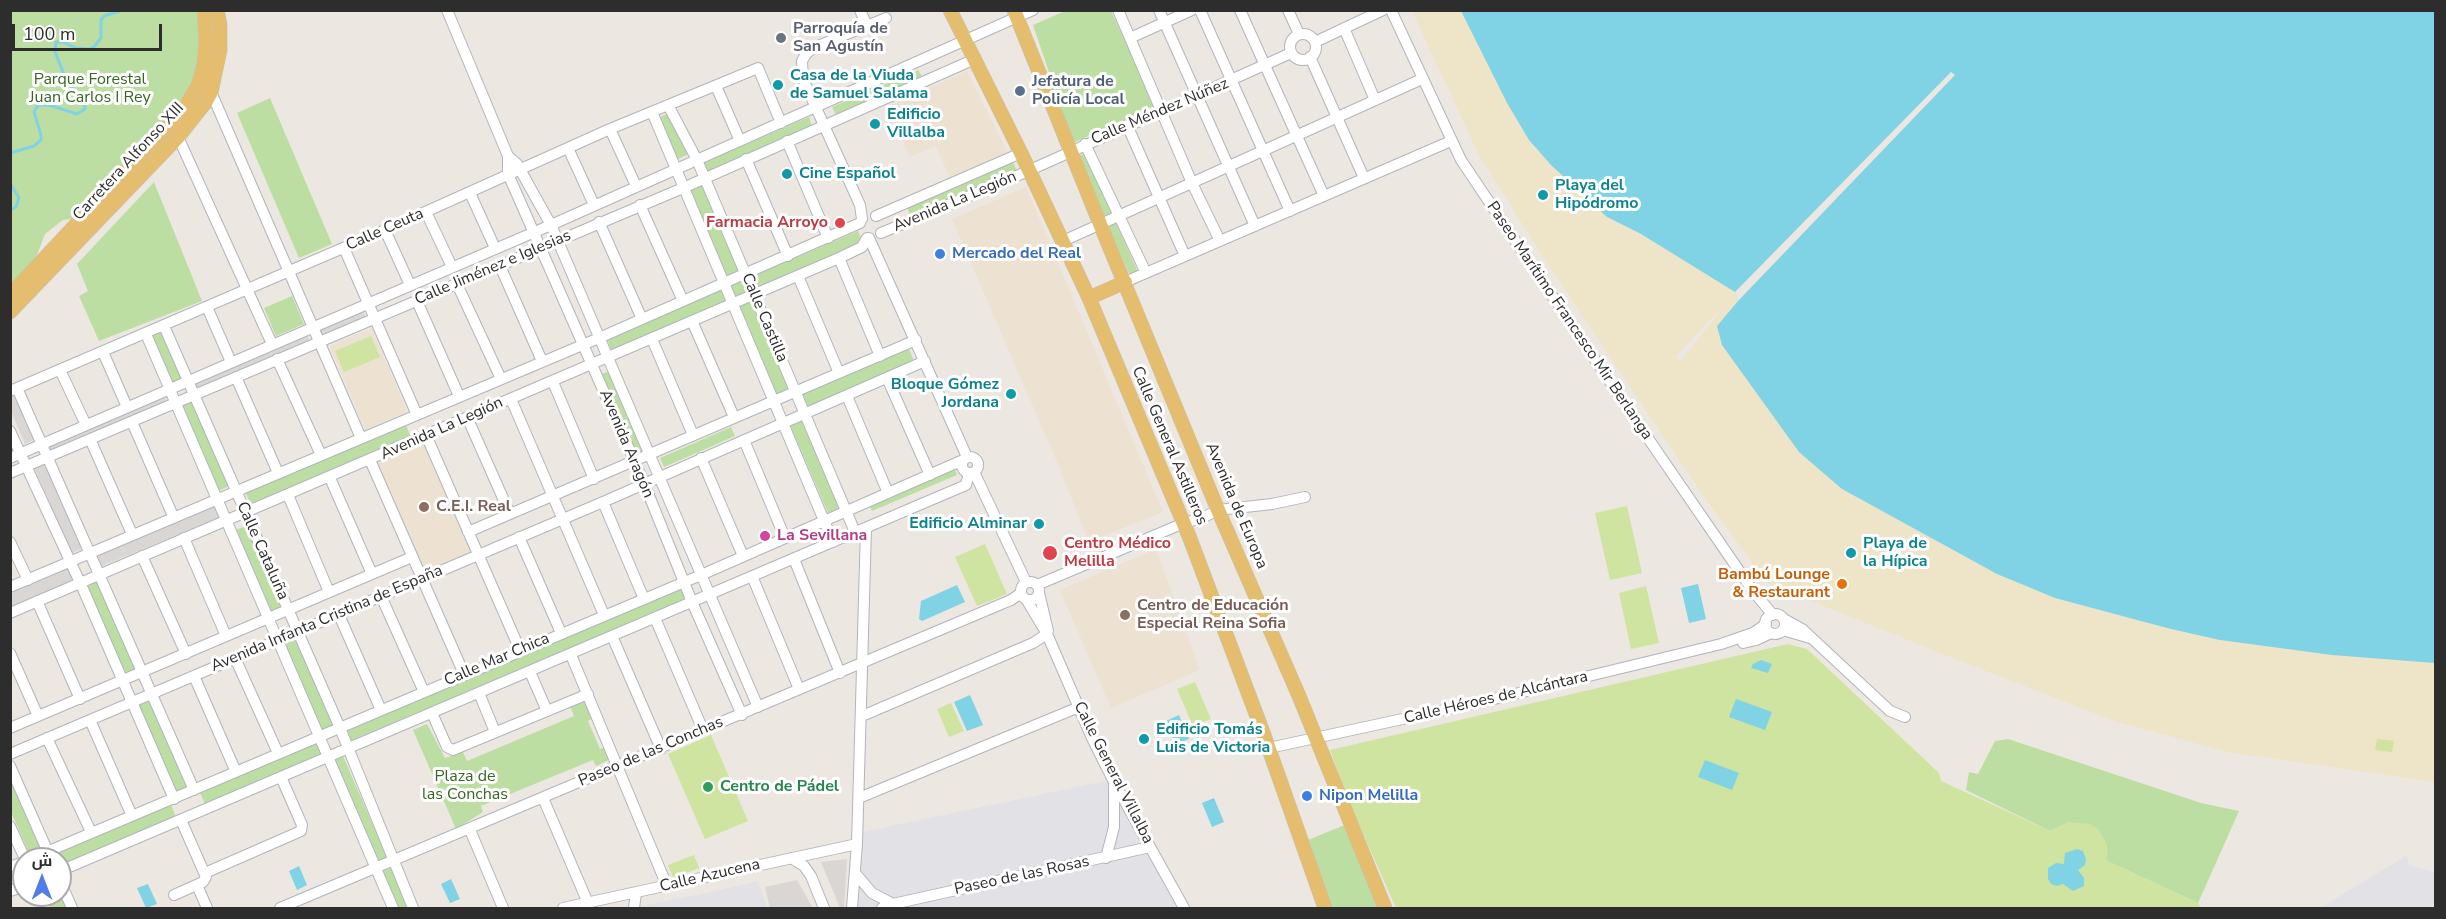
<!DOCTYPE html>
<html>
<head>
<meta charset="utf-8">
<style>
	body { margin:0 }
	#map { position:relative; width:2446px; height:919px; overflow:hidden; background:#ede7e1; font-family:"Nunito Sans",Cairo,sans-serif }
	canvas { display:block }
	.frame { position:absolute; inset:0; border:12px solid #2d2d2d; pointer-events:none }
	.north { position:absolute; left:12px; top:847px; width:60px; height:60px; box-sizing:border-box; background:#fff; border:2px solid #ababab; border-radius:50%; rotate:0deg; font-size:16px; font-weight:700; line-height:24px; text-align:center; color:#2d2d2d }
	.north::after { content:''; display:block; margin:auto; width:21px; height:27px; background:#517dea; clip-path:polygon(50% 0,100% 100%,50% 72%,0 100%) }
	.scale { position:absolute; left:12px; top:24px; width:150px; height:27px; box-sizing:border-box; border:3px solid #2d2d2d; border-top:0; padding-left:8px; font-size:18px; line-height:21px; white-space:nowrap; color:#2d2d2d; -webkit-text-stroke:4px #fff; paint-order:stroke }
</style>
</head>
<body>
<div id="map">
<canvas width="2446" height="919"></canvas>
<div class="frame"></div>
<div class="north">ش</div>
<div class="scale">100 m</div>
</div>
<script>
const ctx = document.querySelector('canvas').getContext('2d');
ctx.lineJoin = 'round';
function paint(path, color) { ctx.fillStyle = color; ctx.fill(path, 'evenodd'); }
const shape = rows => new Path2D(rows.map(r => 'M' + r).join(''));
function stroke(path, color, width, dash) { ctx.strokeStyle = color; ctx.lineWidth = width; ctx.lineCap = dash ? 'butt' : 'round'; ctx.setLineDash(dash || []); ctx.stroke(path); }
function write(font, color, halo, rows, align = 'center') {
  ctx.font = font + ' "Nunito Sans",sans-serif'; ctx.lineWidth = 6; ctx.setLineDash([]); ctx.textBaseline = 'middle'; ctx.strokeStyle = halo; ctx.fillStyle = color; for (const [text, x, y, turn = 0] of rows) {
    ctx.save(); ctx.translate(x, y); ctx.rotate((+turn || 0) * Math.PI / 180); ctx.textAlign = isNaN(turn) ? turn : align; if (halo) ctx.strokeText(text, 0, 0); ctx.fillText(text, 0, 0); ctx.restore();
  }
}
const industrial = shape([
	[1110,780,1176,908,857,908,863,832],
	[2406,856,2410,866,2435,872,2435,903,2428,908,2320,908],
	[758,881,767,908,631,908,707,893]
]);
const education = shape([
	[967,71,1008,153,950,178,936,146,910,157,887,107],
	[1026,187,1163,512,1089,542,1060,469,952,219],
	[372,328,407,412,365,430,330,346],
	[424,441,471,552,424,572,377,462],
	[1156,549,1200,670,1111,708,1060,590]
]);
const green = shape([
	[11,11,198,11,200,18,199,55,193,85,185,99,77,218,63,220,45,234,35,260,11,288],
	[1065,11,1111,11,1156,105,1073,143,1033,25],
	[918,70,923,78,836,115,832,107],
	[270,98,332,244,299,258,237,113],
	[671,112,689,154,676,160,658,118],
	[809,117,812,126,707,172,703,163],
	[1085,153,1112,214,1104,217,1079,156],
	[1013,162,1018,173,911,217,907,208],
	[154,182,202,301,99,341,79,296,88,291,77,264],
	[701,184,739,272,727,278,689,190],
	[1116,222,1138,272,1130,276,1108,226],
	[858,231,863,244,757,290,751,277],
	[743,281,748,293,736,299,731,286],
	[722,290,727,302,612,352,607,339],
	[292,296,304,324,276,336,264,308],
	[751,302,789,390,777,395,739,307],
	[163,328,184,378,171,384,149,334],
	[909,349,914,361,807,407,802,395],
	[609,371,645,452,637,456,602,374],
	[194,399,231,485,218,491,181,404],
	[802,420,841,509,829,515,790,425],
	[405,423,411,437,251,505,244,489],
	[731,427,735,436,664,467,660,458],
	[954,467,957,475,872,511,869,504],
	[246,526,281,608,269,613,233,531],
	[97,581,136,669,124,674,85,586],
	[681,588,688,598,350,741,347,730],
	[295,637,333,726,321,731,282,642],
	[150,699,188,788,176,793,137,705],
	[585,699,593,718,588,721,600,749,606,747,611,759,596,766,593,760,481,806,483,812,456,829,413,730,427,724,445,758,463,752,467,761,574,716,570,706],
	[2008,739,2201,803,2239,811,2198,903,2107,861,2107,846,2098,829,2069,822,2050,831,1966,790,1969,772,1978,774,1995,741],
	[316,743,322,755,205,804,200,793],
	[343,756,388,860,377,865,332,760],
	[10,778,42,850,30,855,11,812],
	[171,805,176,817,60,866,60,859,56,859,54,854],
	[1347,824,1378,908,1329,908,1308,840],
	[391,868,409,908,395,908,380,872],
	[60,891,67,908,52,908,47,895,60,895]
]);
const sand = shape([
	[1412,11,1461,11,1507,103,1529,140,1551,165,1607,217,1641,234,1735,292,1738,301,1717,327,1842,489,1997,574,2055,598,2435,663,2435,782,2228,752,2117,722,1945,655,1767,583,1702,494,1543,257,1479,155],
	[1729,300,1680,362,1675,357]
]);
const pitch = shape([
	[371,336,380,357,344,372,335,351],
	[1627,506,1642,573,1610,580,1595,513],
	[985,544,1007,594,977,606,955,557],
	[1646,586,1659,643,1631,649,1619,593],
	[1788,644,1807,649,1939,773,1941,781,2050,831,2069,822,2090,824,2098,829,2104,839,2107,846,2107,861,2198,903,2201,908,1396,908,1349,802,1330,750],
	[1195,682,1211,719,1193,726,1177,689],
	[951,703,964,731,949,737,937,709],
	[711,735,748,821,705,839,668,754],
	[2377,739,2394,741,2392,752,2375,750],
	[694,855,699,868,673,878,668,865]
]);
const plaza = shape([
	[362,309,366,317,322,336,318,328],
	[307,334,310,342,196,390,193,383],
	[16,392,35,439,25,444,11,411,10,395],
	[164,396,168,404,47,455,44,447],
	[46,462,84,548,72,553,34,467],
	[214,502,220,517,102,566,96,552],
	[68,569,73,581,11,607,11,593],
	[847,859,844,908,840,908,821,862],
	[797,880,813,908,770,908,765,887]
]);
const water = shape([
	[1461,11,2435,11,2435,663,2332,655,2220,640,2171,629,2055,598,1997,574,1842,489,1799,452,1722,345,1717,326,1738,301,1735,292,1641,234,1607,217,1551,165,1529,140,1507,103],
	[1698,584,1706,619,1689,623,1681,588],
	[957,585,965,602,922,621,919,619,921,601],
	[1761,660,1772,664,1768,673,1751,668,1753,664],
	[970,695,983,725,967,731,954,702],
	[1736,699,1772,712,1765,730,1729,717],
	[1179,715,1189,739,1176,744,1166,721],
	[1705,760,1739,773,1732,790,1698,777],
	[1214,798,1224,822,1212,827,1202,803],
	[2077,849,2083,851,2086,859,2085,865,2078,870,2084,878,2084,886,2073,891,2063,884,2057,886,2051,884,2048,879,2048,868,2056,863,2064,864,2065,853],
	[299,866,307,885,297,890,289,871],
	[451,879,460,899,450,903,441,884],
	[148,884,157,904,146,908,137,888]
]);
const pier = shape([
	[1951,72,1955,75,1738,301,1735,292]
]);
const stream = shape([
	[10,153,34,146,41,140,41,135,34,112,38,105,49,105,77,114,85,109,85,106,66,79,55,52,56,42,63,42,76,48,89,49,94,47,101,38,101,20,104,16,123,10],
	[10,183,19,198,16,207,10,210]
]);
const minor = shape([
	[447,10,508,156,517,164,551,225,758,707],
	[860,10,867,26],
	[1118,10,1192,183,1220,241],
	[1159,10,1255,226],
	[1200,10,1290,211],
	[1240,10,1324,196],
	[1288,10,1299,34],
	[1391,10,1461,160,1643,431,1753,591,1773,615],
	[1344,28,1375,100],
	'1290 47a13 13 0 1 1 26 0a13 13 0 1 1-26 0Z',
	[1130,38,1192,10],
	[1315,42,1383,10],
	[1310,57,1364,178],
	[716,86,740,141],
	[211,92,361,438],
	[668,105,697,160,855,532],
	[652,112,833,542],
	[1127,125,1185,256],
	[610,129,636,186],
	[178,137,272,344],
	[787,141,828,238],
	[1085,144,1146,273],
	[568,148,594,205],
	[508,156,508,174,644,483,692,602,742,715],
	[746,159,788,256],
	[470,193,495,248],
	[640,205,683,301],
	[426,212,452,267],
	[876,216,1021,153],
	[862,219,860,205,803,79,802,61,806,54,813,48,886,18],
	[599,222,642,319],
	[385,230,410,285],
	[881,233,1010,179,1291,53],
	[869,238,967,457],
	[1063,241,1422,79],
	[344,248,417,415],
	[839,258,880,356],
	[500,266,542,361],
	[798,276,839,373],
	[1125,282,1451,141],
	[457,284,501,379],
	[417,301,459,396],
	[207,307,231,362],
	[692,321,734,417],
	[164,326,340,728,413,908],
	[146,334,393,908],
	[652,339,693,435],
	[103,352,127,407],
	[277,359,321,455],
	[60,370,86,425],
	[236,377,278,473],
	[887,378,930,475],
	[553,382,594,479],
	[17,388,194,790],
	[10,391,385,230,610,129,758,68,781,123],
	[847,396,888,493],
	[511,399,604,615],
	[467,417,510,514],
	[132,422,173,516],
	[10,431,83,589,174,799],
	[426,435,520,650],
	[90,439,132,534],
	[744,440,785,538],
	'962 465a8 8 0 1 1 16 0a8 8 0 1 1-16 0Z',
	[10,458,551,225,1033,10],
	[701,458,743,556],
	[370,460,464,674],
	[974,472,1026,582],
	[10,473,683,188,975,59],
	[330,478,372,574],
	[288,495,329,592],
	[603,502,644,599],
	[468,532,916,340],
	[519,537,561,633],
	[184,538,226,636],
	[10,542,28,580],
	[142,556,186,654],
	[794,559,840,673],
	[752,576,799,689],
	'1021 591a9 9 0 1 1 18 0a9 9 0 1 1-18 0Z',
	[1037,585,1184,523,1202,518,1218,510,1272,504,1305,497],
	[10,587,599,338,860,223],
	[1039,593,1048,631],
	[381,596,424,692],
	[1026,599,1047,634,1092,738,1113,780,1184,908],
	[37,601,80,699],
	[10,613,839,258,862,247,867,238],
	'1765 624a10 10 0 1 1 20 0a10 10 0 1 1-20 0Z',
	[339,615,381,710],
	[655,618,703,730],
	[1784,619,1802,629,1890,711,1905,717],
	[1783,630,1810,638],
	[612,636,661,749],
	[1743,643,1756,640,1771,633],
	[10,653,38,716],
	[571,655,667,886],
	[235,658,278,753],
	[530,672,547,711],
	[194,676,236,772],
	[479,693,495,732],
	[432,713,447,747,453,750,588,694],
	[862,716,1033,643,1047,634],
	[90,720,132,816],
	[10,728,412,557],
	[47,738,91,832],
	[1269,748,1490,700,1721,644,1753,633,1766,624],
	[10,754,603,502,925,361],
	[10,766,51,859],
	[543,798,588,903],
	[859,798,1079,707],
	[10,826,25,859],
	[470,830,503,908],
	[791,858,804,866,811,876,824,908],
	[1106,858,1114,827,1114,786],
	[30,859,701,575,963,460],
	[10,867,24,862],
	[60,871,966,485,969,473],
	[205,873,301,831,302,825,281,777],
	[856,874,872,893,893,904],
	[60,881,72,908],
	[197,885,207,908],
	[10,891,24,886],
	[40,895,45,908],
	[174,895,203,882,206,877,181,820],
	[280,908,1011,600,1021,593],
	[563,908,857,844],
	[634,908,636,893],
	[852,908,857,844,866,528],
	[882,908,893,904,1150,847]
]);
const major = shape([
	[950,10,1021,153,1089,298,1189,536,1264,735,1325,908],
	[1014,10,1100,224,1218,510,1299,696,1385,908],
	[10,295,184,109,198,86,204,64,206,40,204,10],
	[1089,298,1125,282],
	[10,312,178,137,205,103,211,92,220,50,220,25,217,10]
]);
const markers = [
	[781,38,6,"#6b7280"],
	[778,85,6,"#0f9aa8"],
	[1020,91,6,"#5c6f8a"],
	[875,124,6,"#0f9aa8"],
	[787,174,6,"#0f9aa8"],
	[1543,195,6,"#0f9aa8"],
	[840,223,6,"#e0444e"],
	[940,254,6,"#3f7fe0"],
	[1011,394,6,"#0f9aa8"],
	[424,507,6,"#8d6e63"],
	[1039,524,6,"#0f9aa8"],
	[765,536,6,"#d1479c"],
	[1050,553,8,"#e0444e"],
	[1851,553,6,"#0f9aa8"],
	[1842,584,6,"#e8710a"],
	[1125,615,6,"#8d6e63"],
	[1144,739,6,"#0f9aa8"],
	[708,787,6,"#2e9e5b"],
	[1307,796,6,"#3f7fe0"]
];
const worshipNames = [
	["Parroquía de",793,29],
	["San Agustín",793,47]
];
const cultureNames = [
	["Casa de la Viuda",790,76],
	["de Samuel Salama",790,94],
	["Edificio",887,115],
	["Villalba",887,133],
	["Cine Español",799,174],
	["Playa del",1555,186],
	["Hipódromo",1555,204],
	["Bloque Gómez",999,385,"right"],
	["Jordana",999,403,"right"],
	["Edificio Alminar",1027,524,"right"],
	["Playa de",1863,544],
	["la Hípica",1863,562],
	["Edificio Tomás",1156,730],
	["Luis de Victoria",1156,748]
];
const parkNames = [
	["Parque Forestal",90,80],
	["Juan Carlos I Rey",90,98],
	["Plaza de",465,777],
	["las Conchas",465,795]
];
const serviceNames = [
	["Jefatura de",1032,82],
	["Policía Local",1032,100]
];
const streetNames = [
	["Calle Méndez Núñez",1160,112,-23],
	["Carretera Alfonso XIII",129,162,-47],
	["Avenida La Legión",955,202,-23],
	["Calle Ceuta",385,230,-24],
	["Calle Jiménez e Iglesias",493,268,-23],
	["Calle Castilla",764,318,67],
	["Paseo Marítimo Francesco Mir Berlanga",1569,321,56],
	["Avenida La Legión",442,429,-24],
	["Avenida Aragón",626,444,67],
	["Calle General Astilleros",1169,446,67],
	["Avenida de Europa",1236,506,67],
	["Calle Cataluña",262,551,66],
	["Avenida Infanta Cristina de España",327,619,-23],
	["Calle Mar Chica",497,660,-23],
	["Calle Héroes de Alcántara",1496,698,-13],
	["Paseo de las Conchas",651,752,-23],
	["Calle General Villalba",1113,773,63],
	["Calle Azucena",710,876,-13],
	["Paseo de las Rosas",1022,876,-12]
];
const healthNames = [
	["Farmacia Arroyo",828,223],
	["Centro Médico",1064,544,"left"],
	["Melilla",1064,562,"left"]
];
const shopNames = [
	["Mercado del Real",952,254],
	["Nipon Melilla",1319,796]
];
const educationNames = [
	["C.E.I. Real",436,507],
	["Centro de Educación",1137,606],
	["Especial Reina Sofia",1137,624]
];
const hotelNames = [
	["La Sevillana",777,536]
];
const foodNames = [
	["Bambú Lounge",1830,575],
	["& Restaurant",1830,593]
];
const leisureNames = [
	["Centro de Pádel",720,787]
];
paint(industrial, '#e2e1e6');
paint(education, '#ede1d2');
paint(green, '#bddea3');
paint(sand, '#eee4c8');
paint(pitch, '#cee4a0');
paint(plaza, '#dad6d3');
paint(water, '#7fd3e4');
paint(pier, '#ede7e1');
stroke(stream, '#7fd3e4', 3);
stroke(minor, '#b1b4bc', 12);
stroke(major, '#c4c4c4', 15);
stroke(minor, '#fff', 10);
stroke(major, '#e4bd6e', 14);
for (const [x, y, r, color] of markers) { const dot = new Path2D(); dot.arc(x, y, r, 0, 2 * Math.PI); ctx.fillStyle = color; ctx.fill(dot); stroke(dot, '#fff', 2); }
write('bold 16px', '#5b616d', '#fff', worshipNames, 'left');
write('bold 16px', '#0d838f', '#fff', cultureNames, 'left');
write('16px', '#376522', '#fff', parkNames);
write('bold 16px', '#4e5e75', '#fff', serviceNames, 'left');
write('16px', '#2d2d2d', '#fff', streetNames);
write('bold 16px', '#be3a42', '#fff', healthNames, 'right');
write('bold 16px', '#366cbe', '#fff', shopNames, 'left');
write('bold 16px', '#785e54', '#fff', educationNames, 'left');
write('bold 16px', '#b23c85', '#fff', hotelNames, 'left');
write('bold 16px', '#c56008', '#fff', foodNames, 'right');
write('bold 16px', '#27864d', '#fff', leisureNames, 'left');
</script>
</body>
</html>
